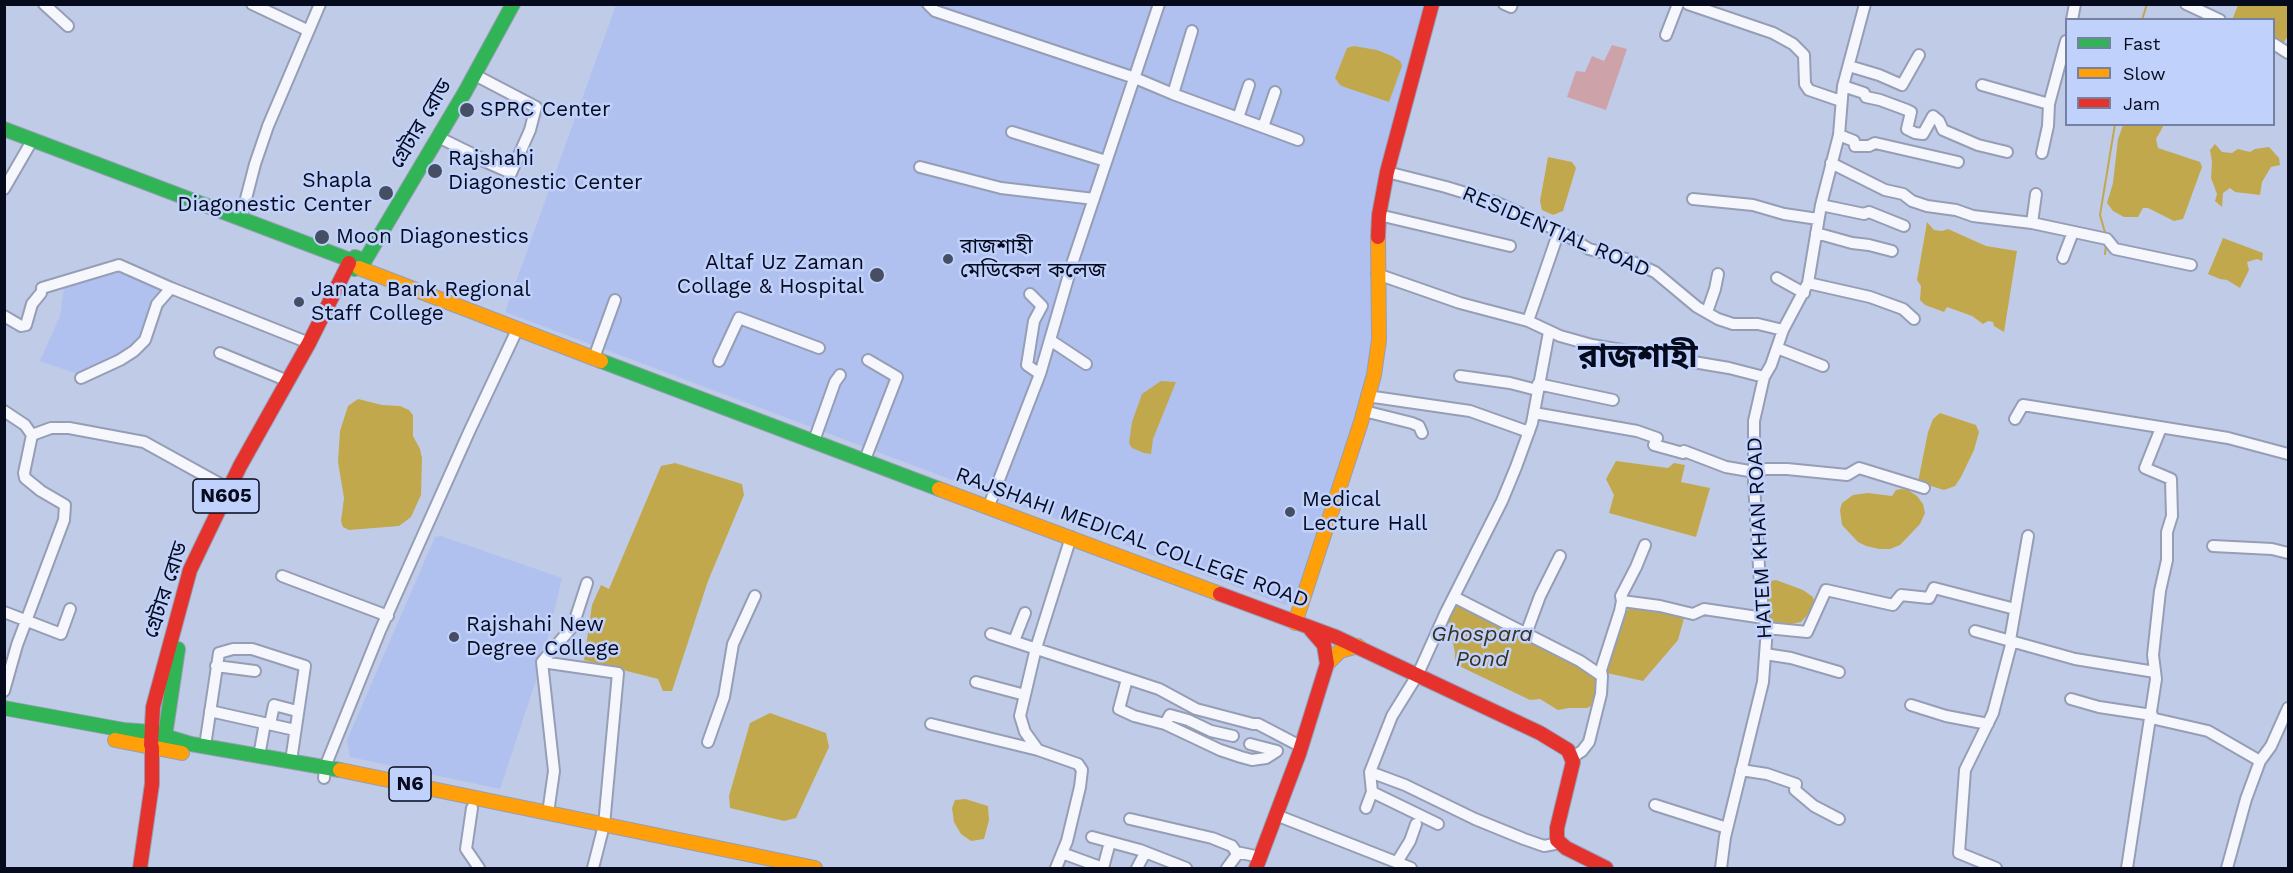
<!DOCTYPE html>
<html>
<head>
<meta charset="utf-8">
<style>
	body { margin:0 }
	#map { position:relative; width:2293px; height:873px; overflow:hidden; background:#c0cbe8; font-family:"Work Sans",sans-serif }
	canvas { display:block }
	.frame { position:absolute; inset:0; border:6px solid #050a1c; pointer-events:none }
	.legend { position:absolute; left:2065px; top:18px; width:210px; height:108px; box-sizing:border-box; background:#c0d1fc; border:2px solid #7581a2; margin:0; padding:8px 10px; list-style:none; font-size:18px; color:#050a1c }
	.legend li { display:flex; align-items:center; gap:12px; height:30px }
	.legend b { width:30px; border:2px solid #7581a2 }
</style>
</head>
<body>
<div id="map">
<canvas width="2293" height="873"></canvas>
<div class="frame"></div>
<ul class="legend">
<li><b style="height:8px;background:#30b455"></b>Fast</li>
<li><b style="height:8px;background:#ff9f0a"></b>Slow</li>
<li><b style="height:8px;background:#e5322d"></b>Jam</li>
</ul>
</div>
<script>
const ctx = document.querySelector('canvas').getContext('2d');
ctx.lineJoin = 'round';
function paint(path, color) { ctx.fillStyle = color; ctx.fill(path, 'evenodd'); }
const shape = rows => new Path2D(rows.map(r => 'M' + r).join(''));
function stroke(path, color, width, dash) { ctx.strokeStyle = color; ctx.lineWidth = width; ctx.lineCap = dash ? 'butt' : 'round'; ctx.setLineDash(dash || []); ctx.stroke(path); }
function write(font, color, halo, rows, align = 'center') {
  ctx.font = font + ' "Work Sans","Noto Sans Bengali",sans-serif'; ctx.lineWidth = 5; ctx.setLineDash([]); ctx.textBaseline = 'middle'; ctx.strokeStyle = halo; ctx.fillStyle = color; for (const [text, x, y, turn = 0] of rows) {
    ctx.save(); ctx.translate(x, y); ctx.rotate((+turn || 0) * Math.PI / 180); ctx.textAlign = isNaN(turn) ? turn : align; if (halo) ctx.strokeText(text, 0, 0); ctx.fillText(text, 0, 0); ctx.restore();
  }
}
const built = shape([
	[616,5,1424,5,1386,151,1374,209,1371,359,1339,478,1297,602,1285,605,505,312],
	[120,272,164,292,141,337,127,350,78,374,40,361,60,316,64,287],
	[441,536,562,578,542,662,500,789,350,757,347,740,435,537]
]);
const green = shape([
	[1612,45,1627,49,1606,110,1567,97,1576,71,1585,72,1592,56,1604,61]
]);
const water = shape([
	[2238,5,2288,5,2288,36,2282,45,2274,41,2274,20,2232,20],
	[1354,46,1377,50,1392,56,1400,61,1402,66,1389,102,1347,88,1340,85,1335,78,1347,48],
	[2123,125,2164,125,2156,139,2158,148,2200,162,2202,167,2183,219,2174,221,2148,208,2143,208,2138,217,2124,217,2113,211,2107,203,2113,183,2118,139],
	[2215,144,2222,152,2232,153,2238,149,2250,152,2255,149,2269,147,2279,158,2280,165,2271,167,2262,182,2260,195,2235,192,2230,188,2223,193,2222,207,2215,201,2217,194,2211,178,2212,162,2210,150],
	[1548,157,1572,162,1576,168,1563,211,1553,215,1542,210,1540,201],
	[1927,222,1934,230,1942,231,1948,229,1986,246,2017,251,2004,332,1994,326,1993,322,1988,321,1983,324,1972,316,1947,307,1944,312,1925,305,1920,300,1921,286,1917,280],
	[2223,238,2263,253,2262,261,2257,259,2247,262,2249,270,2240,288,2227,280,2220,279,2208,274],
	[1161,381,1176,382,1153,439,1151,454,1144,453,1132,448,1129,443,1132,422,1142,394],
	[358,399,382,405,400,406,409,410,413,415,413,436,420,449,422,458,421,495,411,517,399,526,349,530,343,527,341,521,344,498,338,462,340,431,348,406],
	[1940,413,1976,425,1979,432,1974,450,1961,477,1955,486,1944,490,1918,482,1928,432,1933,419],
	[1616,461,1668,468,1674,463,1685,465,1681,482,1710,488,1696,537,1609,513,1614,495,1606,479],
	[675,463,742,484,744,495,708,581,672,691,663,691,658,679,584,660,592,605,601,585,609,589,661,466],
	[1901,489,1908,490,1917,496,1923,504,1925,513,1920,524,1900,545,1890,549,1879,549,1866,546,1858,542,1842,525,1840,510,1842,503,1853,495,1868,493,1892,496,1896,490],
	[1776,580,1803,590,1813,597,1815,606,1801,622,1791,624,1774,623,1767,617,1762,589,1767,582],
	[1631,604,1684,618,1678,640,1643,681,1607,673,1607,656,1617,629],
	[1456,605,1588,671,1598,678,1593,705,1587,708,1569,708,1558,710,1540,699,1530,700,1455,664,1455,653,1448,620,1451,609],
	[770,713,826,733,829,747,796,818,784,821,730,808,729,796,750,723],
	[965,799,988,806,989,820,984,839,971,841,961,834,954,822,952,808,955,800]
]);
const stream = shape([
	[2142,20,2147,4],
	[2106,236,2100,215,2115,124],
	[2105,254,2106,245]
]);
const street = shape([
	[44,4,68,26],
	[252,4,307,30],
	[928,4,935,11,1135,78,1173,94,1298,140],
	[1504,4,1511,7,1512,4],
	[1688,4,1773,33,1793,44,1804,55,1805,84,1809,90,1841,101],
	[2186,4,2220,20],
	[2072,20,2075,4],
	[1666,35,1678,4],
	[2274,44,2288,53],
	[1849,66,1879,75,1902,85,1919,55],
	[475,75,536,107,530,130,511,173],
	[1982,85,2049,104],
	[1843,86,1864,93,1866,97,1880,100,1907,110,1911,112,1907,129,1915,133,1923,134,1933,116,1939,121,1943,130,1978,145,2007,152],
	[1173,94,1192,31],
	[1238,118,1249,85],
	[1263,127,1275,92],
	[1012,132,1106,161],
	[1839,135,1854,141,1855,146,1869,146,1875,143,1958,162],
	[438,137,511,173,484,161],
	[2042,153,2048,126,2049,104,2066,41],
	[1831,163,1885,190,1903,194,1912,201,1927,206,1956,210,1973,216,2032,223,2107,239,2115,249,2191,265],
	[920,167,1001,188,1094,199],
	[1387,172,1446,187,1495,202,1559,231,1589,249,1626,259,1655,272,1697,307,1718,319,1733,324,1758,324,1783,330],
	[4,189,33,139],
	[1693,199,1753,205,1784,214,1818,219],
	[1821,205,1864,214,1869,212,1904,226],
	[1379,215,1510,246],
	[241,218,255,164,268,126,320,4],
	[2032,223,2036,194],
	[1816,233,1852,243,1869,245,1892,251],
	[2063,258,2073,232],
	[1377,274,1460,303,1528,321,1560,336,1592,345,1729,368,1764,377],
	[1777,278,1804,293],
	[1808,283,1870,297,1903,309,1914,319],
	[42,288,119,265,171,288,309,343],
	[1030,294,1042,306,1034,321,1027,365,1040,374],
	[1707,312,1715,289,1718,274],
	[4,316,21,326,26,325,32,304,41,293],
	[1528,321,1559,231],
	[1050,340,1086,364],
	[1777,348,1823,366],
	[220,353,288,381],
	[595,355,615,300],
	[719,361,739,318,819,348],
	[1460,376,1510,383,1537,390],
	[81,378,120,360,134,351,145,340,157,304,171,288],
	[1538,384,1613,400],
	[1367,396,1470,411,1529,432],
	[4,411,25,425,32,435,24,473,25,478,41,491,65,505,64,520,17,645,4,691],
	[1364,411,1412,423,1419,426,1422,433],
	[1534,413,1637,431,1657,438,1654,445,1683,453,1684,451,1726,467,1755,472,1766,469,1787,469,1847,475,1859,468,1924,488],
	[2015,419,2023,405,2228,438,2288,454],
	[32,435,51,428,69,428,144,442,229,489],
	[815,438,835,382,840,375],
	[866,457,897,377,868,360],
	[990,503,1040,374,1073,261,1159,4],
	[2213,546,2272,549,2288,553],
	[282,576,388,616],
	[1454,597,1580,661,1602,676],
	[1622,601,1660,606,1693,614,1704,609,1764,618],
	[4,612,61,634,70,609],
	[1767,628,1807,632,1826,590,1893,605,1901,595,1929,598,1934,588,2015,609],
	[1975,631,2075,659,2155,672],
	[991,634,1159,689,1196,709,1253,724,1258,724,1302,747],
	[1526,634,1540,596,1560,556],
	[2010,640,2028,536],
	[1014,641,1025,613],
	[1765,654,1791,658,1839,672],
	[542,662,618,673,604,825,593,868],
	[216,666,255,671],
	[1127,679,1119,709,1134,716,1165,724,1220,750,1241,757,1252,760,1266,758,1277,751,1250,744],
	[976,682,1025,695],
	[2071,699,2099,707,2152,715],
	[1911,705,1946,716,1988,724],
	[210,711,295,730],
	[2151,718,2208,731,2260,761,2271,746,2288,708],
	[270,724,274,705,297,711],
	[931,724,1038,750,1078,764,1082,770,1080,787,1067,841,1056,868],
	[1165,724,1170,715,1188,720,1211,731,1233,736],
	[708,742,724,697,733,644,755,596],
	[205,746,219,653,233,649,252,649,305,666,291,761],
	[1038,750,1025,732,1020,716,1036,648,1071,537],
	[259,756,265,723],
	[1571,758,1582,751,1589,742,1601,694,1602,676,1601,670,1620,611,1622,601,1621,596,1636,567,1645,545],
	[1741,770,1767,774,1796,784,1795,790,1814,806,1839,819],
	[1370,772,1405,785,1475,819,1524,839,1544,846,1560,843],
	[324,778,325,767,380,631,469,432,517,330],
	[1372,792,1438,824],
	[1655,805,1727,828],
	[472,808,466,849,479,868],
	[1366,808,1372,792,1370,772,1392,716,1418,674,1445,614,1502,501,1516,467,1532,423,1549,332],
	[548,813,554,771,542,662,573,626,587,583],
	[1276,815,1411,868],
	[1130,819,1212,838,1232,846,1236,852,1236,856,1227,868],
	[1092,837,1140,850,1186,868],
	[1236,852,1260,857],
	[1062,853,1103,868,1110,842],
	[1397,862,1410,841,1416,824],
	[1137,868,1145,853],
	[1721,868,1725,837,1763,682,1767,628,1764,618,1760,584,1754,484,1754,421,1764,377,1771,365,1783,330,1808,283,1821,205,1839,135,1843,86,1865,4],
	[1996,868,1959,853,1965,770,1993,713,2012,641],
	[2127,868,2156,679,2153,655,2160,591,2167,560,2167,532,2172,516,2171,479,2145,468,2161,428],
	[2227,868,2246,799,2260,761]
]);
const fast = shape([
	[4,129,350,260],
	[362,264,360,259,355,257,349,263,354,269,361,267,465,92,513,4],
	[601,361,939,489],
	[4,708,124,730,151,732,191,744,340,770],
	[163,749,178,649]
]);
const slow = shape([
	[359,268,601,361],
	[939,489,1220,594],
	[1295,623,1361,422,1374,375,1379,340,1378,237],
	[1327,664,1340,651,1358,646],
	[115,740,182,753],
	[340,770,815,868]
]);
const jam = shape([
	[1378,237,1379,215,1387,172,1432,4],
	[1220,594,1336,637,1540,733,1568,750,1573,762,1557,828,1557,840,1566,848,1606,868],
	[151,745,153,707,190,570,240,466,309,343,349,263],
	[140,868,152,784,152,747],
	[1256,868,1299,754,1327,664,1324,645,1311,630]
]);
const markers = [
	[467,110,8,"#464e63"],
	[435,171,8,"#464e63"],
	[386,193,8,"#464e63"],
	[322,237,8,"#464e63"],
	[948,259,6,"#464e63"],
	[877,275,8,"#464e63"],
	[299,302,6,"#464e63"],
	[1290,512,6,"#464e63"],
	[454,637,6,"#464e63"]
];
const shields = [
	[226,496,66],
	[410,784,42]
];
const shieldNames = [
	["N605",226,496],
	["N6",410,784]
];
const poiNames = [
	["SPRC Center",480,110],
	["Rajshahi",448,159],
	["Diagonestic Center",448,183],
	["Shapla",372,181,"right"],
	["Diagonestic Center",372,205,"right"],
	["Moon Diagonestics",336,237],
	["রাজশাহী",960,247],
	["মেডিকেল কলেজ",960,271],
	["Altaf Uz Zaman",864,263,"right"],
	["Collage & Hospital",864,287,"right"],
	["Janata Bank Regional",311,290],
	["Staff College",311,314],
	["Medical",1302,500],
	["Lecture Hall",1302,524],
	["Rajshahi New",466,625],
	["Degree College",466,649]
];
const streetNames = [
	["গ্রেটার রোড",421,124,-59],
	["RESIDENTIAL ROAD",1556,232,23],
	["RAJSHAHI MEDICAL COLLEGE ROAD",1132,538,20],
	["HATEM KHAN ROAD",1760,538,-93],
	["গ্রেটার রোড",166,590,-72]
];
const waterNames = [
	["Ghospara",1482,635],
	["Pond",1482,660]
];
const townNames = [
	["রাজশাহী",1638,357]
];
paint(built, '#b0c1f0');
paint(green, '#cea2a9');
paint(water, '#c2a84c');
stroke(stream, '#c2a84c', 2);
stroke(street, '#969eb5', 14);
stroke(fast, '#969eb5', 16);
stroke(slow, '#969eb5', 16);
stroke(jam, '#969eb5', 16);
stroke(street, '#f6f7fc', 10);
stroke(fast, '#30b455', 14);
stroke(slow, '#ff9f0a', 14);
stroke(jam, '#e5322d', 14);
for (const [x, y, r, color] of markers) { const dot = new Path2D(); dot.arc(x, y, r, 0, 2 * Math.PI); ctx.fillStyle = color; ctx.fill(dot); stroke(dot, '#c0d1fc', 2); }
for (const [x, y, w] of shields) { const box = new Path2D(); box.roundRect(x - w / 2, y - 17, w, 34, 4.5); ctx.fillStyle = '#c0d1fc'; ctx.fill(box); stroke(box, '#050a1c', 1.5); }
write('bold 20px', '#050a1c', null, shieldNames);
write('21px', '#050a1c', '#c0d1fc', poiNames, 'left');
write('21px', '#050a1c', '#c0d1fc', streetNames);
write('italic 22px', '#39311d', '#c0d1fc', waterNames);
write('bold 33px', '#050a1c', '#c0d1fc', townNames);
</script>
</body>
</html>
